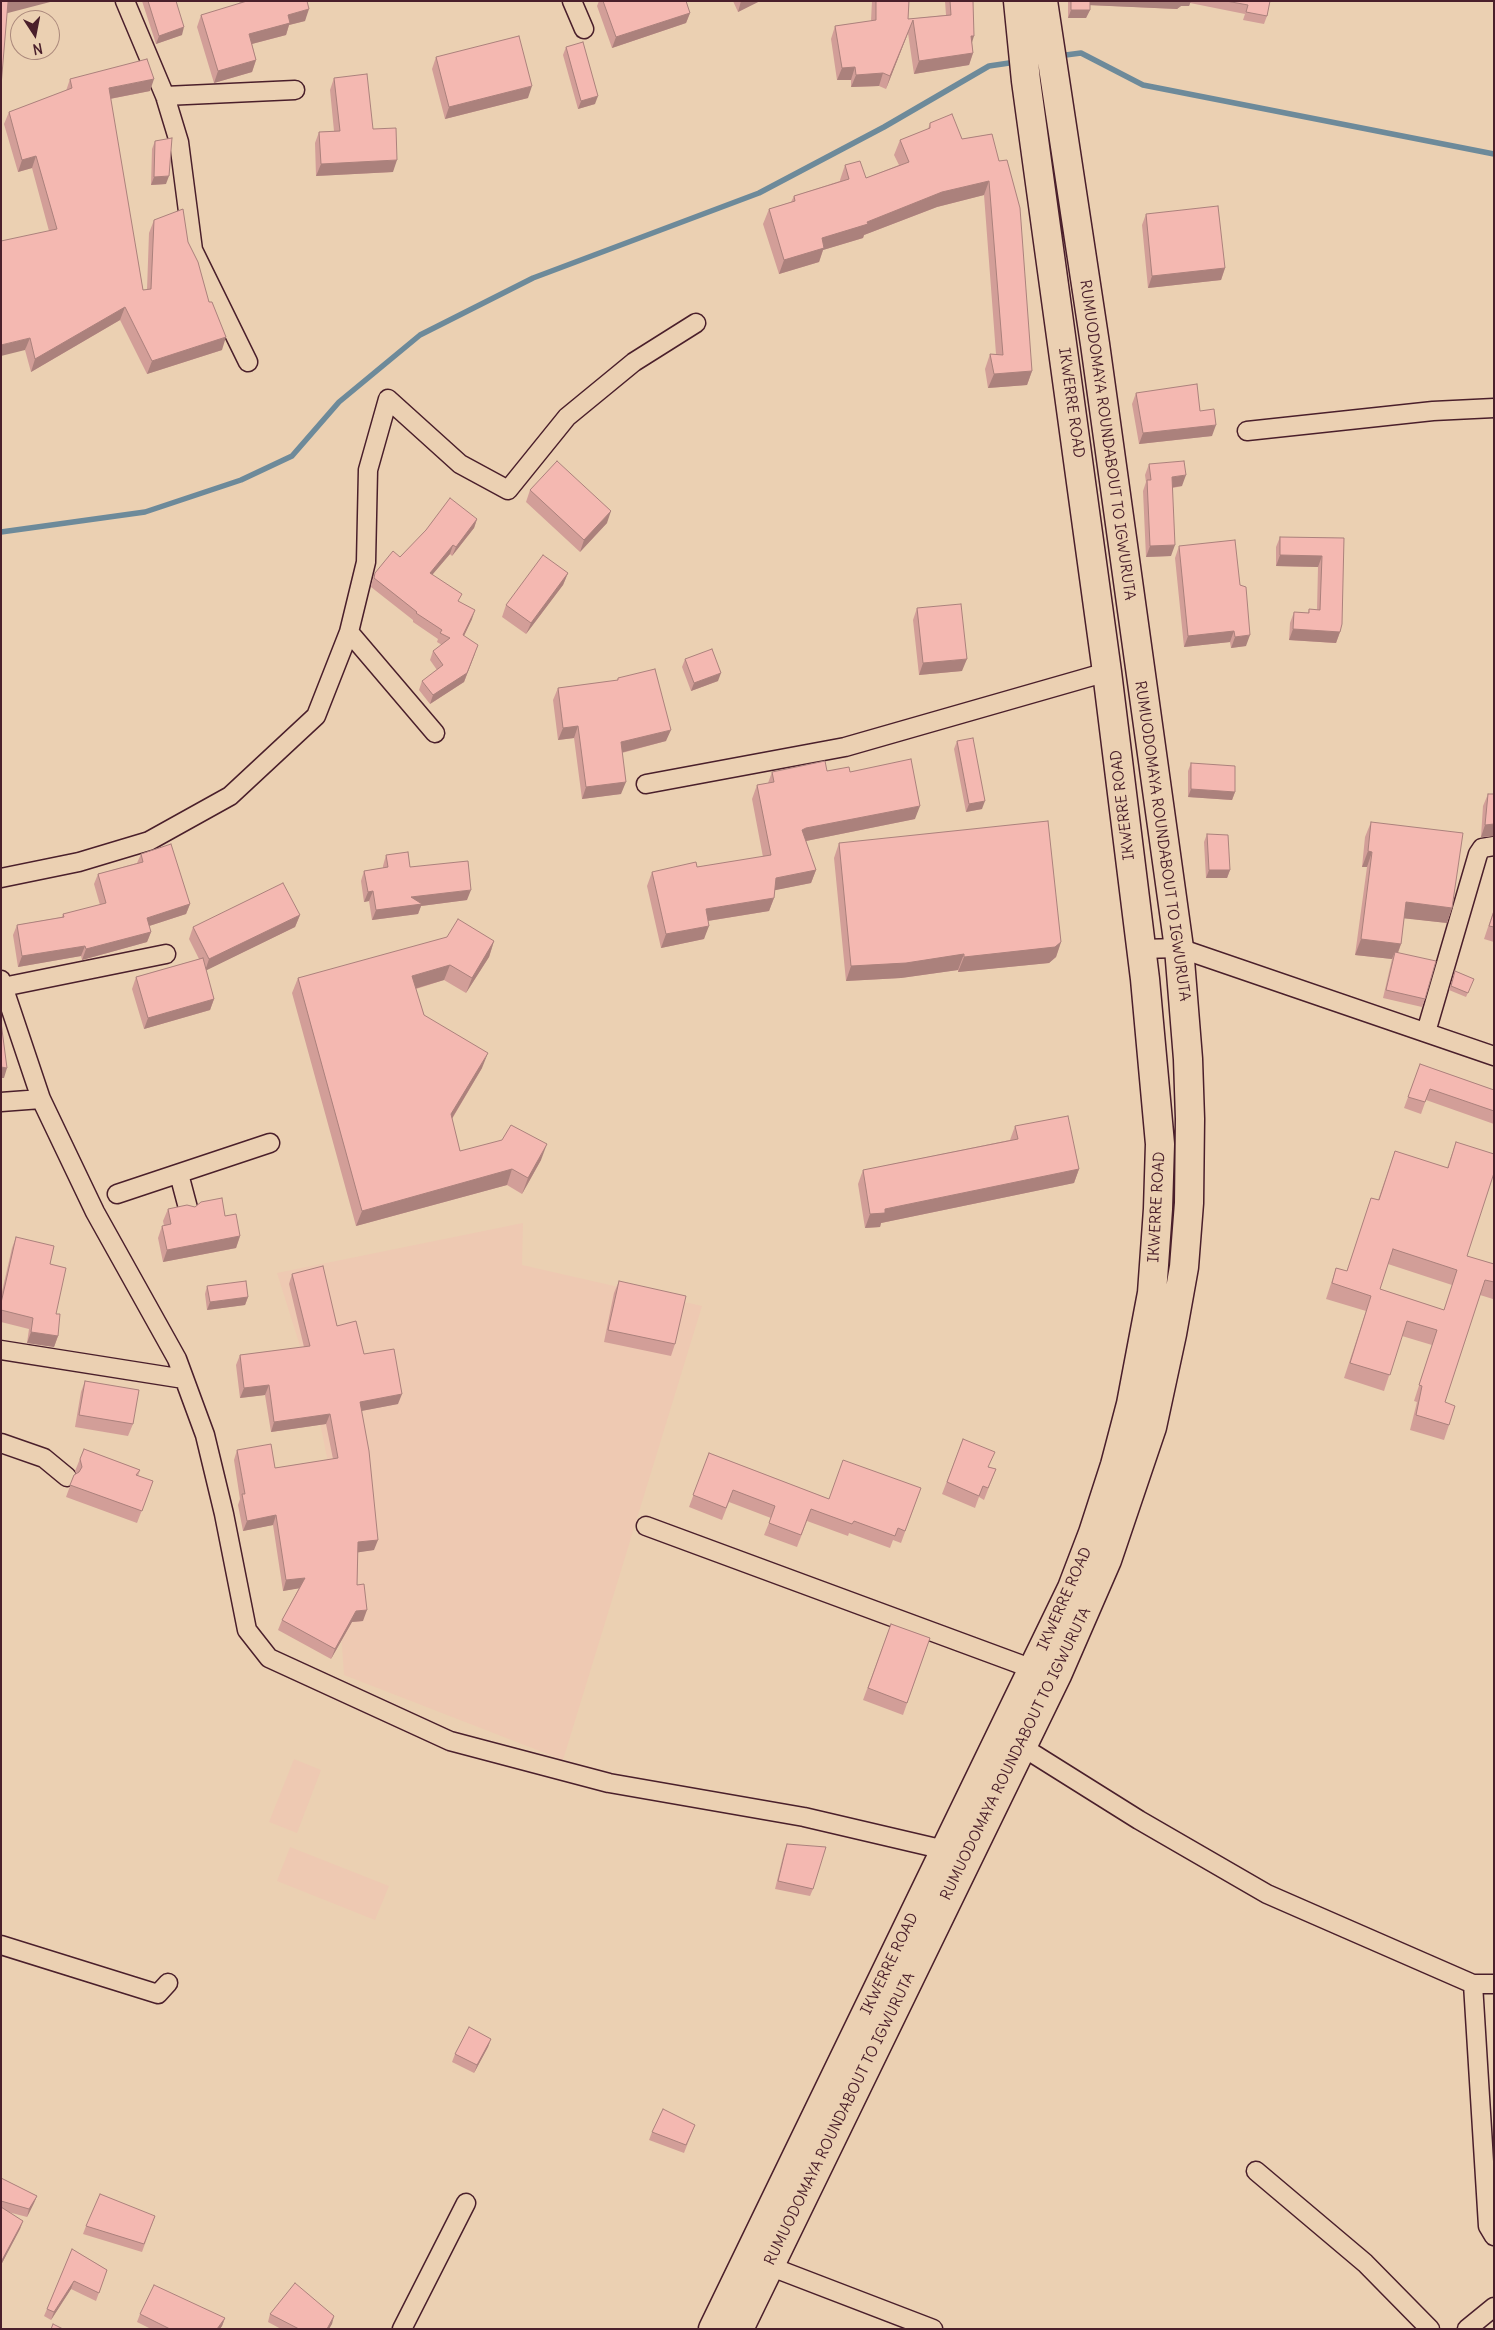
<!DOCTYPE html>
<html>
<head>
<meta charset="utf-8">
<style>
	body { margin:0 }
	#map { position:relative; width:1495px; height:2330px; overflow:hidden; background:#ebd0b2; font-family:Delius,sans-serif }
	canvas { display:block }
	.frame { position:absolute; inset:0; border:2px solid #4a1f2b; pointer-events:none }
	.north { position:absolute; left:10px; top:10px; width:50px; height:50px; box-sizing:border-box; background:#ebd0b2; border:1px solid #ab897c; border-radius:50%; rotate:169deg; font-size:14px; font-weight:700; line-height:20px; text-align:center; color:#4a1f2b }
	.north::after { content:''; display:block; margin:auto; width:18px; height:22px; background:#4a1f2b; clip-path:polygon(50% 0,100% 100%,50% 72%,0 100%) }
</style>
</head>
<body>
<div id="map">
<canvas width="1495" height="2330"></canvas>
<div class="frame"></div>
<div class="north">N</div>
</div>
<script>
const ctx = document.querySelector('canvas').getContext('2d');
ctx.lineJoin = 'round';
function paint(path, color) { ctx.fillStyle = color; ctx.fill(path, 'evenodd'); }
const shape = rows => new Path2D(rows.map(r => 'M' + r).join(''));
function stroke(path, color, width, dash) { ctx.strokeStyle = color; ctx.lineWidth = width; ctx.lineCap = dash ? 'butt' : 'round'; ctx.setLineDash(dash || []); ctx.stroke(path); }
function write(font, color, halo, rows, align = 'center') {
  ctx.font = font + ' Delius,sans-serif'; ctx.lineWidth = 5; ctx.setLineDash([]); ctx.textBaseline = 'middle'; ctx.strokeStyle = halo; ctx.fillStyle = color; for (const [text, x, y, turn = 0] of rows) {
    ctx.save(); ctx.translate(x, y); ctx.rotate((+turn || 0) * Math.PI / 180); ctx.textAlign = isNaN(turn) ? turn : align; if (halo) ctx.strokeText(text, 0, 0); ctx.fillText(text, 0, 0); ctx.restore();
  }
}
const built = shape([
	[523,1223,522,1265,702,1306,563,1760,344,1675,330,1472,312,1384,277,1273],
	[294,1759,321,1770,297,1833,269,1822],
	[290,1847,389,1886,375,1920,277,1881]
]);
const stream = shape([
	[1058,56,1081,53,1143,85,1494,154],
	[1,532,145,512,241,480,292,456,339,402,420,335,533,278,759,193,884,127,989,66,1016,62]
]);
const street = shape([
	[125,1,165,96,179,142,193,250,248,362],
	[572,1,584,29],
	[165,96,295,90],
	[1247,431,1433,411,1494,408],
	[349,632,435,733],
	[646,784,845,747,1107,672],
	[1,878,79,862,149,841,230,796,316,716,349,632,366,562,368,470,388,399,460,464,508,490,567,417,634,362,696,323],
	[1141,949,1179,948,1494,1056],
	[1,980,41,1099,95,1212,177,1359,205,1435,224,1514,247,1630,269,1658,450,1741,609,1783,804,1817,945,1850],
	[3,987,166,954],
	[1426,1032,1478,854,1482,848,1494,846],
	[1,1102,41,1099],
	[179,1174,188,1208],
	[117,1194,270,1143],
	[1,1350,184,1379],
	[1,1443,44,1458,67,1477],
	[646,1526,1033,1669],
	[1021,1746,1139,1820,1267,1894,1473,1984,1488,2226,1494,2236],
	[1,1945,158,1994,168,1983],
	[1473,1984,1494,1984],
	[1256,2171,1365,2263,1430,2329],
	[769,2266,933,2329],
	[402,2329,466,2203],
	[1467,2329,1494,2307]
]);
const primary = shape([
	[713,2329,1072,1588,1093,1533,1115,1465,1131,1404,1152,1293,1158,1209,1160,1144,1145,979,1107,672,1026,81,1018,1],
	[739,2329,1057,1675,1107,1560,1152,1427,1172,1334,1184,1267,1189,1203,1190,1119,1188,1059,1179,948,1095,344,1043,1]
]);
const wall = shape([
	[142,1,176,1,182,35,156,44],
	[239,1,307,1,305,21,289,25,286,35,252,44,256,60,252,72,214,83,197,27,201,15,240,4],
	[599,1,686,1,690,13,686,23,612,48,597,6],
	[733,1,760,1,738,12],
	[872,1,909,1,908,19,946,15,945,1,973,1,972,43,973,53,969,65,914,74,908,33,886,89,879,86,851,87,851,80,837,80,831,39,835,26,871,21],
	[1068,1,1270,1,1267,16,1264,24,1243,20,1245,14,1190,3,1189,6,1181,6,1177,9,1090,5,1090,10,1086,18,1068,18],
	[566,47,595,104,578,109,563,55],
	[436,57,528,98,445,119,432,69],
	[334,78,373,129,393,172,316,176,315,143,319,132,334,131,330,90],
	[70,79,150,91,110,99,143,290,147,290,149,233,154,220,188,242,222,350,147,374,120,320,31,372,25,350,49,231,32,168,18,172,4,124,9,112,66,91],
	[930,123,962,139,992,134,1032,371,1027,385,988,388,985,369,990,354,996,354,984,195,937,207,864,235,863,238,823,250,819,262,779,274,763,224,769,209,791,202,794,196,840,181,840,180,845,165,866,178,899,165,894,155,900,140,928,129],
	[155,141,166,184,151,185,152,149],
	[1146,214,1225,268,1221,280,1148,288,1142,225],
	[1136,393,1200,411,1212,436,1139,444,1132,404],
	[1149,464,1182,486,1173,488,1171,556,1146,557,1143,491,1146,482,1145,475],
	[530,490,607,523,580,552,526,502],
	[477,519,474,528,452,556,450,554,432,575,459,602,472,619,464,636,475,654,464,682,430,704,419,690,422,681,437,670,430,660,433,651,442,645,437,642,438,639,413,622,413,620,371,587,372,582,375,573],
	[1280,537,1344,538,1340,632,1336,643,1289,640,1290,623,1294,612,1308,613,1309,609,1317,610,1318,567,1276,566,1276,547],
	[1179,546,1246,646,1231,648,1230,642,1184,647,1175,558],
	[568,573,563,585,526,634,502,617,506,605],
	[917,608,962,671,919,675,913,620],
	[685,659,718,681,691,691,682,667],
	[618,678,666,741,622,753,621,794,582,799,574,738,558,740,553,700,558,688,617,681],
	[957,741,982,809,966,812,954,749],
	[1191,763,1235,792,1232,800,1188,797,1188,771],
	[827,771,850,772,915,819,806,841,816,870,811,883,775,890,774,898,769,911,708,921,704,939,661,948,647,886,652,872,697,867,763,857,752,799,757,785,768,783,772,772],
	[1488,794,1494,836,1481,837,1483,806],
	[1371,822,1452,908,1447,923,1404,918,1401,944,1398,953,1425,999,1422,1007,1383,998,1392,959,1355,955,1367,867,1362,867,1365,837],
	[1207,834,1230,870,1227,878,1206,878,1204,842],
	[839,843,1061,942,1056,957,1049,963,958,972,958,970,901,978,846,981,834,858],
	[141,854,190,904,186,914,149,926,151,932,147,942,82,960,81,956,18,967,13,935,17,925,62,917,63,914,100,905,94,884,98,874,137,863],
	[386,855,410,867,467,900,421,906,418,914,372,920,369,901,364,902,361,881,364,871,383,868,383,866],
	[1494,909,1494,942,1484,939],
	[300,915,295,927,206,970,214,999,210,1010,144,1029,132,989,136,977,199,959,189,939,193,927],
	[494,941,489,957,466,993,444,980,416,989,424,1015,482,1068,452,1119,460,1151,541,1160,522,1194,507,1185,356,1226,292,993,298,978],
	[1455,971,1474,979,1466,997,1449,990],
	[1420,1064,1494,1090,1494,1124,1426,1100,1421,1114,1404,1108],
	[1015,1126,1079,1169,1074,1183,881,1223,880,1227,865,1228,858,1184,863,1170,1010,1140],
	[1456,1142,1467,1256,1494,1264,1494,1298,1493,1299,1480,1295,1445,1402,1449,1425,1444,1440,1410,1430,1417,1402,1414,1401,1432,1345,1402,1336,1384,1391,1344,1378,1366,1311,1326,1299,1336,1268,1347,1271,1371,1198,1378,1200,1395,1151,1447,1168],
	[1388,1264,1452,1285,1444,1310,1380,1289],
	[168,1209,240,1236,236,1248,163,1262,158,1238,162,1226,164,1226,163,1221],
	[16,1237,50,1264,58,1336,54,1347,27,1343,29,1329,1,1322,1,1296,12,1248],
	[292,1274,337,1326,364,1354,398,1404,361,1411,374,1550,358,1552,357,1585,363,1621,352,1622,331,1659,278,1630,282,1620,299,1588,283,1591,273,1525,243,1531,238,1505,240,1499,234,1460,237,1450,275,1468,333,1459,326,1424,271,1432,265,1395,240,1398,236,1365,240,1355,304,1347,289,1284],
	[619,1281,675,1344,671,1356,604,1342,614,1293],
	[207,1286,248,1297,245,1305,207,1310,205,1294],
	[85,1381,133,1424,128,1436,75,1427,81,1392],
	[963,1439,989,1467,996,1469,984,1500,979,1497,975,1508,942,1494],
	[84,1449,140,1470,138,1476,153,1481,137,1523,66,1497,74,1475,76,1474,75,1471],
	[709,1453,829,1499,921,1488,901,1543,893,1540,890,1548,849,1533,848,1536,807,1521,797,1547,764,1535,771,1518,729,1502,722,1520,689,1507],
	[891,1624,930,1638,903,1715,863,1700],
	[787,1844,813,1889,810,1896,775,1889,784,1852],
	[491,2039,488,2047,474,2073,452,2062,455,2054],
	[695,2125,684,2153,649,2140,652,2132],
	[1,2178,37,2196,34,2203,27,2217,8,2212,23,2221,20,2229,1,2265],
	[155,2216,142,2252,83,2234,86,2226],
	[72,2249,107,2270,96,2301,71,2289,51,2320,44,2316],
	[140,2314,225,2318,222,2326,220,2329,151,2329,137,2322],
	[270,2314,334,2316,329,2329,281,2329,268,2322]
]);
const shadedWall = shape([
	[10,1,54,1,4,14,8,2],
	[741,1,760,1,738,12],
	[1088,1,1191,1,1189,6,1181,6,1177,9,1087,5],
	[309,9,305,21,289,25,286,35,244,46,249,34,288,15],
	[1071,10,1090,10,1086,18,1068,18],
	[690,13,686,23,612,48,616,37],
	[913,20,908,33,886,89,890,76],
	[184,27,182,35,156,44,159,36],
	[971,36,974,36,970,49],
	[973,53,969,65,914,74,919,61],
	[256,60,252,72,214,83,218,71],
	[855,67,851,80,837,80,842,68],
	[883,73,879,86,851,87,856,75],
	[154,79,150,91,104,100,109,88],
	[532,86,528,98,445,119,449,107],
	[598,96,595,104,578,109,581,101],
	[36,156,32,168,18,172,22,160],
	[397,160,393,172,316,176,321,164],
	[169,176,166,184,151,185,154,177],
	[989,181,984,195,937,207,864,235,863,238,823,250,819,262,779,274,784,260,822,238,867,222,942,192],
	[1225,268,1221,280,1148,288,1152,276],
	[125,307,120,320,31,372,35,359],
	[226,337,222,350,147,374,152,361],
	[30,338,25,350,1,356,1,345],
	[1032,371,1027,385,988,388,994,374],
	[1216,425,1212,436,1139,444,1143,433],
	[1186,475,1182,486,1168,488,1172,477],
	[611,511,607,523,580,552,584,540],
	[477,519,474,528,452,556,456,547],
	[453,545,450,554,426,582,430,573],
	[1175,545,1171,556,1146,557,1150,546],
	[1280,555,1322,556,1318,567,1276,566],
	[568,573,563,585,526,634,531,623],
	[475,610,472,619,460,644,463,635],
	[1293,629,1340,632,1336,643,1289,640],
	[1234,631,1230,642,1184,647,1188,636],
	[1250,635,1246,646,1231,648,1235,637],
	[478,645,464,682,430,704,433,695],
	[967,659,962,671,919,675,923,663],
	[721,673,718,681,691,691,694,683],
	[578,726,574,738,558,740,563,728],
	[671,730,666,741,616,754,621,742],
	[626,782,621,794,582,799,586,787],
	[1191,789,1235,792,1232,800,1188,797],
	[985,801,982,809,966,812,969,804],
	[920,806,915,819,801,842,802,830,806,828],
	[1494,824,1494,836,1481,837,1485,825],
	[1368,851,1372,852,1367,867,1362,867],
	[816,870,811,883,771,891,776,878],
	[1209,870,1230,870,1227,878,1206,878],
	[471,890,467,900,421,906,418,914,372,920,376,910,411,897],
	[373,891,369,901,364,902,368,892],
	[774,898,769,911,701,922,706,909],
	[1406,902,1452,908,1447,923,1401,918],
	[190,904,186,914,143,928,147,918],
	[300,915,295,927,205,971,209,959],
	[709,926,704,939,661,948,666,934],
	[151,932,147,942,82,960,86,949],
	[1361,939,1401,944,1395,960,1395,952,1392,959,1355,955],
	[494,941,489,957,466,993,472,978],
	[1061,942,1056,957,1049,963,958,972,964,957],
	[85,946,81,956,18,967,22,956],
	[964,954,958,970,901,978,846,981,851,966],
	[450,965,444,980,407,991,412,976],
	[214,999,210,1010,144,1029,148,1018],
	[488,1053,482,1068,445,1130,451,1114],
	[1,1067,7,1068,4,1078,1,1078],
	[547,1144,541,1160,522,1194,528,1178],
	[512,1169,507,1185,356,1226,362,1211],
	[1079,1169,1074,1183,881,1223,880,1227,865,1228,870,1214,885,1209],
	[240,1236,236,1248,163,1262,167,1250],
	[248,1297,245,1305,207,1310,210,1302],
	[31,1332,58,1336,54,1347,27,1343],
	[269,1385,265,1395,240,1398,244,1388],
	[402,1394,398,1404,356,1412,360,1402],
	[330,1414,326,1424,271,1432,274,1422],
	[276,1515,273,1525,243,1531,247,1521],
	[378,1540,374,1550,354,1553,358,1542],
	[305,1578,301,1588,283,1591,286,1580],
	[367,1610,363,1621,352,1622,331,1659,335,1649,356,1611],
	[491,2039,488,2047,474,2073,477,2065],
	[37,2196,34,2203,27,2217,29,2209],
	[23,2221,20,2229,1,2265,1,2262],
	[74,2281,71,2289,51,2320,54,2312],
	[334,2316,332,2324,329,2329,327,2329],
	[225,2318,222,2326,220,2329,217,2329]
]);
const building = shape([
	[1,1,10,1,8,2,1,86,1,1],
	[148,1,176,1,184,27,159,36,148,1],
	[247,1,307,1,309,9,288,15,290,23,249,34,256,60,218,71,201,15,247,1],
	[603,1,686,1,690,13,616,37,603,1],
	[876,1,909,1,908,19,951,15,950,1,973,1,974,36,971,36,973,53,919,61,913,20,890,76,883,73,856,75,855,67,842,68,835,26,876,20,876,1],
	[1071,1,1090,1,1090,10,1071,10,1071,1],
	[1226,1,1270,1,1267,16,1246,12,1248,5,1226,1],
	[519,36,532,86,449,107,436,57,519,36],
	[583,42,598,96,581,101,566,47,583,42],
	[147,59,154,79,109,88,143,290,151,289,154,220,183,209,188,242,198,262,209,302,212,302,226,337,152,361,125,307,35,359,30,338,1,345,1,241,57,229,36,156,22,160,9,112,72,88,70,79,147,59],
	[367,74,373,129,396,128,397,160,321,164,319,132,340,131,334,78,367,74],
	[952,114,962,139,992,134,999,161,1007,160,1020,208,1032,371,994,374,990,354,1003,355,989,181,942,192,867,222,868,224,822,238,824,248,784,260,769,209,795,201,794,196,849,179,845,165,860,161,866,178,909,162,900,140,930,128,930,123,952,114],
	[172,138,169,176,154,177,155,141,172,138],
	[1218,206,1225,268,1152,276,1146,214,1218,206],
	[1197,384,1200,411,1214,409,1216,425,1143,433,1136,393,1197,384],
	[557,461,611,511,584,540,530,490,557,461],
	[1184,461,1186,475,1172,477,1175,545,1150,546,1147,480,1151,480,1149,464,1184,461],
	[450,498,477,519,456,547,453,545,430,573,462,594,458,601,475,610,463,635,478,645,467,673,433,695,422,681,443,665,433,651,450,638,440,633,442,630,416,613,417,612,374,578,375,573,393,551,400,557,426,530,450,498],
	[1280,537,1344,538,1342,624,1340,632,1293,629,1294,612,1309,613,1309,609,1320,610,1322,556,1280,555,1280,537],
	[1235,540,1240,585,1246,587,1250,635,1235,637,1234,631,1188,636,1179,546,1235,540],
	[543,555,568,573,531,623,506,605,543,555],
	[961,604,967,659,923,663,917,608,961,604],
	[712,649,721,673,694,683,685,659,712,649],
	[655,669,671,730,621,742,626,782,586,787,578,726,563,728,558,688,618,680,618,678,655,669],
	[973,738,985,801,969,804,957,741,973,738],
	[911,759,920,806,806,828,802,830,816,870,776,878,774,898,706,909,709,926,666,934,652,872,696,862,697,867,771,855,757,785,774,782,772,772,825,761,827,771,849,767,850,772,911,759],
	[1191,763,1235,766,1235,792,1191,789,1191,763],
	[1488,794,1494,794,1494,824,1485,825,1488,794],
	[1048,821,1061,942,1055,947,964,957,964,954,906,963,851,966,839,843,1048,821],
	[1371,822,1463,833,1452,908,1406,902,1401,944,1361,939,1372,852,1368,851,1371,822],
	[1207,834,1228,835,1230,870,1209,870,1207,834],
	[171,844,190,904,147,918,151,932,86,949,85,946,22,956,17,925,64,917,63,914,106,903,98,874,143,862,141,854,171,844],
	[408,852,410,867,468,861,471,890,411,897,422,904,376,910,373,891,368,892,364,871,388,867,386,855,408,852],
	[283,883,300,915,209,959,193,927,283,883],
	[1494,911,1494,927,1489,926,1494,911],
	[458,919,494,941,472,978,450,965,412,976,424,1015,488,1053,451,1114,460,1151,502,1140,511,1125,547,1144,528,1178,512,1169,362,1211,298,978,447,937,458,919],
	[1395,952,1436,961,1425,999,1386,990,1395,952],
	[203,958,214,999,148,1018,136,977,203,958],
	[1455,971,1474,979,1468,993,1451,986,1455,971],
	[1,1022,7,1068,1,1067,1,1022],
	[1420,1064,1494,1090,1494,1111,1430,1089,1425,1102,1408,1097,1420,1064],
	[1068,1116,1079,1169,885,1209,885,1213,870,1214,863,1170,1018,1139,1015,1126,1068,1116],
	[1456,1142,1494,1154,1494,1173,1467,1256,1494,1264,1494,1282,1485,1280,1445,1402,1455,1406,1449,1425,1416,1415,1422,1386,1419,1385,1437,1330,1407,1321,1390,1375,1350,1363,1371,1296,1332,1283,1336,1268,1347,1271,1371,1198,1379,1200,1395,1151,1448,1168,1456,1142],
	[1393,1249,1457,1270,1444,1310,1380,1289,1393,1249],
	[222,1198,225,1216,236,1214,240,1236,167,1250,162,1226,171,1224,168,1209,187,1205,195,1207,201,1202,222,1198],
	[16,1237,54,1246,50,1264,66,1268,56,1314,60,1314,58,1336,31,1332,33,1318,1,1310,1,1303,16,1237],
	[323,1266,337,1326,356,1321,364,1354,394,1349,402,1394,360,1402,369,1451,378,1540,358,1542,357,1585,364,1584,367,1610,356,1611,335,1649,282,1620,305,1578,286,1580,276,1515,247,1521,242,1494,245,1494,237,1450,271,1444,275,1468,338,1458,330,1414,274,1422,269,1385,244,1388,240,1355,310,1346,292,1274,323,1266],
	[246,1281,248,1297,210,1302,207,1286,246,1281],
	[619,1281,686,1296,675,1344,608,1330,619,1281],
	[85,1381,139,1390,133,1424,79,1415,85,1381],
	[963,1439,995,1452,988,1467,996,1469,988,1488,983,1486,979,1496,947,1482,963,1439],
	[84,1449,140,1470,136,1475,153,1481,142,1511,70,1485,74,1475,79,1472,82,1467,80,1459,84,1449],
	[709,1453,829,1499,843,1460,921,1488,905,1531,898,1528,895,1536,854,1521,852,1524,811,1509,801,1535,769,1523,775,1506,733,1490,726,1508,693,1495,709,1453],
	[891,1624,930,1638,907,1703,868,1688,891,1624],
	[787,1844,826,1847,813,1889,778,1881,787,1844],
	[469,2027,491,2039,477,2065,455,2054,469,2027],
	[663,2109,695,2125,686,2145,652,2132,663,2109],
	[1,2178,37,2196,29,2209,1,2201,1,2178],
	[100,2194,155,2216,144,2244,86,2226,100,2194],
	[1,2207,23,2221,1,2262,1,2207],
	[72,2249,107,2270,99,2293,74,2281,54,2312,47,2309,72,2249],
	[295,2283,334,2316,327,2329,299,2329,270,2314,295,2283],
	[154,2285,225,2318,217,2329,170,2329,140,2314,154,2285],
	[53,2324,63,2329,51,2329,53,2324]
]);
const streetNames = [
	["IKWERRE ROAD",1071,403,82],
	["RUMUODOMAYA ROUNDABOUT TO IGWURUTA",1107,440,82],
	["IKWERRE ROAD",1123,805,-97],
	["RUMUODOMAYA ROUNDABOUT TO IGWURUTA",1162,841,82],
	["IKWERRE ROAD",1157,1207,-87],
	["IKWERRE ROAD",1065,1599,-66],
	["RUMUODOMAYA ROUNDABOUT TO IGWURUTA",1016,1754,-64],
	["IKWERRE ROAD",890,1964,-64],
	["RUMUODOMAYA ROUNDABOUT TO IGWURUTA",840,2119,-64]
];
paint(built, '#eec9b2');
stroke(stream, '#6d8a9a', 5.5);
stroke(street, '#4a1f2b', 21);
stroke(primary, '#4a1f2b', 31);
stroke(street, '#ebd0b2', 18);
stroke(primary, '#ebd0b2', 28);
paint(wall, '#d29e98');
paint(shadedWall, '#ab817c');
paint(building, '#f4b8b1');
stroke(building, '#ab817c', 1);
write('15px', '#4a1f2b', '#ebd0b2', streetNames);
</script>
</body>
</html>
